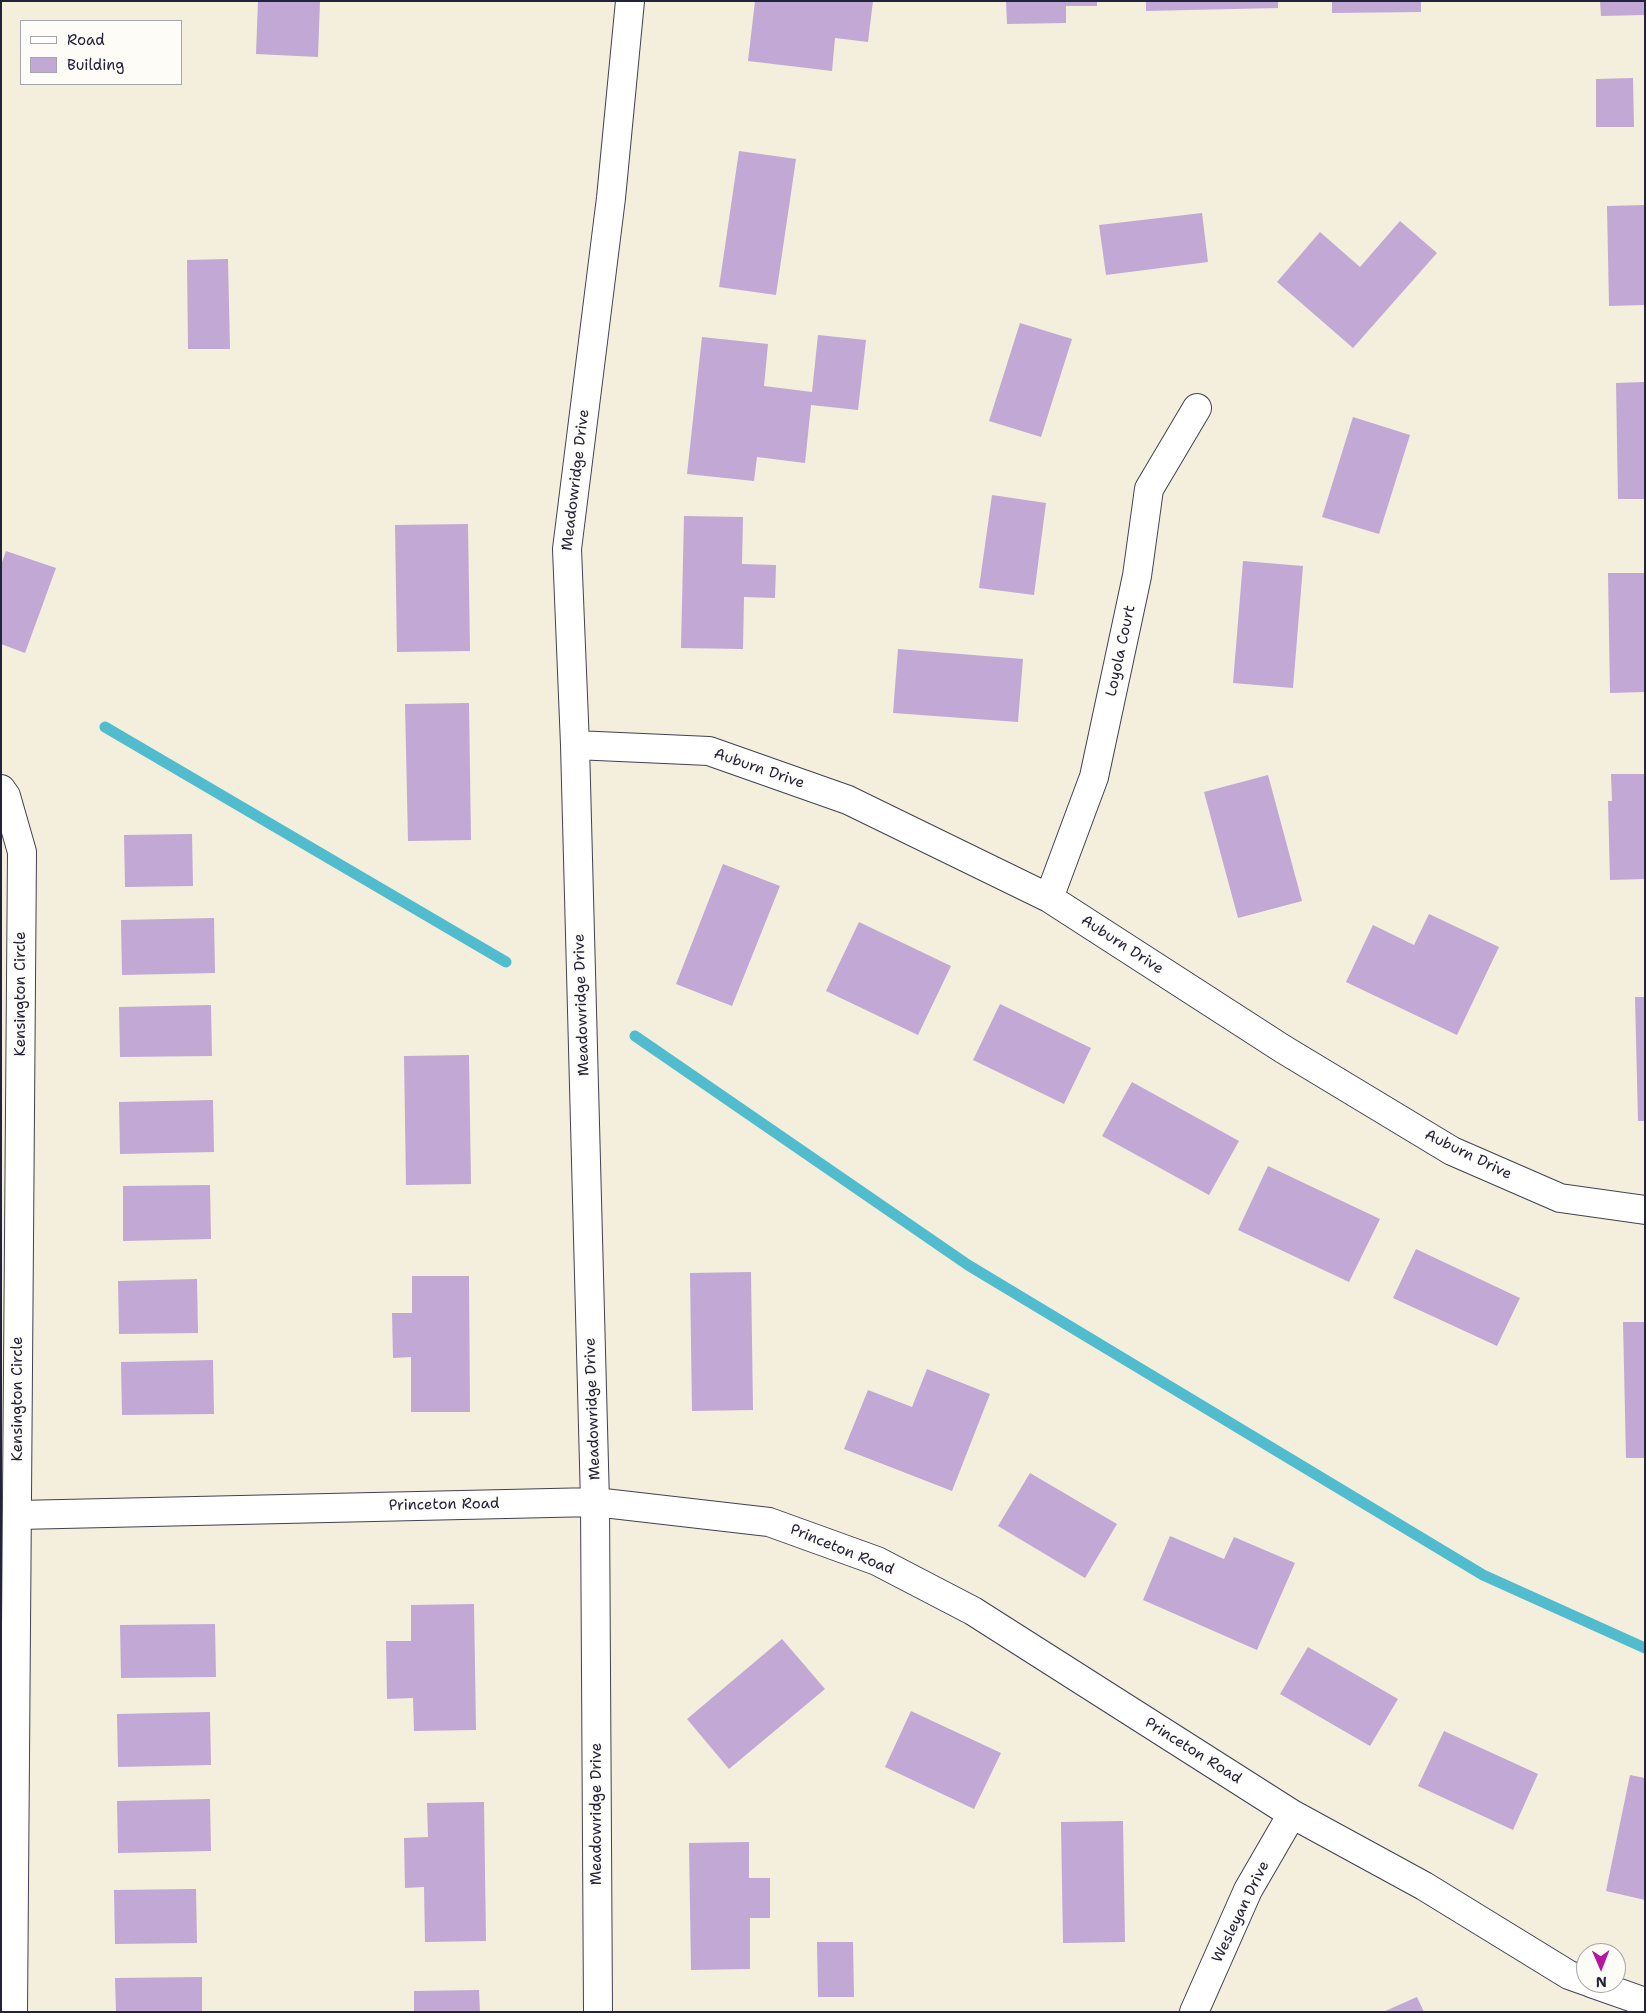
<!DOCTYPE html>
<html>
<head>
<meta charset="utf-8">
<style>
	body { margin:0 }
	#map { position:relative; width:1646px; height:2013px; overflow:hidden; background:#f3efdc; font-family:"Shantell Sans",sans-serif }
	canvas { display:block }
	.frame { position:absolute; inset:0; border:2px solid #22223b; pointer-events:none }
	.legend { position:absolute; left:20px; top:20px; width:162px; height:65px; box-sizing:border-box; background:#fdfcf7; border:1px solid #a5a5ac; margin:0; padding:6px 9px; list-style:none; font-size:15px; color:#22223b }
	.legend li { display:flex; align-items:center; gap:10px; height:25px }
	.legend b { width:25px; border:1px solid #a5a5ac }
	.north { position:absolute; left:1576px; top:1943px; width:50px; height:50px; box-sizing:border-box; background:#fdfcf7; border:1px solid #a5a5ac; border-radius:50%; rotate:179deg; font-size:14px; font-weight:700; line-height:20px; text-align:center; color:#22223b }
	.north::after { content:''; display:block; margin:auto; width:18px; height:22px; background:#b5179e; clip-path:polygon(50% 0,100% 100%,50% 72%,0 100%) }
</style>
</head>
<body>
<div id="map">
<canvas width="1646" height="2013"></canvas>
<div class="frame"></div>
<ul class="legend">
<li><b style="height:6px;background:#fff"></b>Road</li>
<li><b style="height:14px;background:#c1a8d5"></b>Building</li>
</ul>
<div class="north">N</div>
</div>
<script>
const ctx = document.querySelector('canvas').getContext('2d');
ctx.lineJoin = 'round';
const shape = rows => new Path2D(rows.map(r => 'M' + r).join(''));
function stroke(path, color, width, dash) { ctx.strokeStyle = color; ctx.lineWidth = width; ctx.lineCap = dash ? 'butt' : 'round'; ctx.setLineDash(dash || []); ctx.stroke(path); }
function paint(path, color) { ctx.fillStyle = color; ctx.fill(path, 'evenodd'); }
function write(font, color, halo, rows, align = 'center') {
  ctx.font = font + ' "Shantell Sans",sans-serif'; ctx.lineWidth = 4; ctx.setLineDash([]); ctx.textBaseline = 'middle'; ctx.strokeStyle = halo; ctx.fillStyle = color; for (const [text, x, y, turn = 0] of rows) {
    ctx.save(); ctx.translate(x, y); ctx.rotate((+turn || 0) * Math.PI / 180); ctx.textAlign = isNaN(turn) ? turn : align; if (halo) ctx.strokeText(text, 0, 0); ctx.fillText(text, 0, 0); ctx.restore();
  }
}
const stream = shape([
	[105,727,506,962],
	[635,1036,968,1265,1483,1575,1645,1648]
]);
const building = shape([
	[258,1,320,1,318,57,256,54],
	[755,1,873,1,868,42,835,38,832,71,748,61],
	[1006,1,1097,1,1097,6,1066,6,1066,23,1007,24],
	[1146,1,1278,1,1278,8,1146,11],
	[1332,1,1421,1,1421,12,1332,13],
	[1600,1,1645,1,1645,15,1601,16],
	[1633,78,1634,127,1596,127,1596,79],
	[739,151,796,159,776,295,719,287],
	[1645,205,1645,305,1609,306,1607,206],
	[1202,213,1208,262,1106,275,1099,225],
	[1400,221,1437,253,1353,348,1277,282,1320,232,1360,267],
	[228,259,230,349,188,349,187,260],
	[1020,323,1072,339,1041,437,989,421],
	[818,335,866,340,858,410,811,405,805,463,757,457,754,481,687,474,702,337,768,344,764,386,812,392],
	[1645,382,1645,499,1618,499,1616,383],
	[1353,417,1410,435,1379,534,1322,517],
	[992,495,1046,503,1034,595,979,588],
	[684,516,743,517,742,564,776,565,775,598,744,597,743,649,681,648],
	[468,524,470,651,397,652,395,525],
	[6,551,56,568,25,653,1,644,1,565],
	[1243,561,1303,566,1293,688,1233,683],
	[1608,573,1645,573,1645,692,1610,693],
	[898,649,1023,659,1018,722,893,713],
	[469,703,471,840,408,841,405,704],
	[1611,774,1645,774,1645,879,1610,880,1608,801,1612,801],
	[1268,775,1302,901,1238,918,1204,792],
	[192,834,193,886,125,887,124,835],
	[723,864,780,886,732,1006,676,984],
	[1429,914,1499,947,1457,1035,1346,982,1373,925,1414,945],
	[214,918,215,973,122,975,121,920],
	[859,922,951,966,918,1035,826,991],
	[1635,997,1645,997,1645,1121,1638,1121],
	[1000,1004,1091,1048,1064,1104,973,1060],
	[211,1005,212,1056,120,1057,119,1007],
	[469,1055,471,1184,406,1185,404,1056],
	[1132,1082,1239,1141,1209,1195,1102,1136],
	[213,1100,214,1152,120,1154,119,1102],
	[1268,1166,1380,1219,1349,1282,1238,1230],
	[210,1185,211,1239,123,1241,123,1186],
	[1416,1249,1520,1298,1497,1346,1393,1298],
	[751,1272,753,1410,692,1411,690,1273],
	[412,1276,469,1276,470,1412,411,1412,411,1357,393,1358,392,1313,412,1313],
	[197,1279,198,1333,119,1334,118,1281],
	[1623,1322,1645,1322,1645,1458,1626,1458],
	[213,1360,214,1414,122,1415,121,1362],
	[927,1369,990,1394,952,1491,844,1449,868,1390,912,1407],
	[1030,1473,1117,1524,1085,1578,998,1526],
	[1170,1536,1224,1559,1234,1537,1295,1563,1257,1650,1143,1600],
	[474,1604,476,1730,414,1731,413,1698,387,1699,386,1641,411,1641,411,1605],
	[215,1624,216,1677,121,1678,120,1625],
	[782,1639,825,1689,729,1769,687,1719],
	[1308,1647,1398,1699,1370,1746,1280,1694],
	[911,1711,1001,1753,974,1809,885,1767],
	[210,1712,211,1765,118,1767,117,1714],
	[1444,1731,1538,1774,1513,1830,1418,1786],
	[1630,1775,1645,1778,1645,1900,1606,1891],
	[210,1799,211,1851,118,1853,117,1801],
	[484,1802,486,1941,425,1942,424,1887,405,1888,404,1838,428,1837,427,1803],
	[1123,1821,1125,1942,1063,1943,1061,1822],
	[749,1842,749,1878,770,1878,770,1918,750,1918,750,1969,691,1970,689,1843],
	[196,1889,197,1943,115,1944,114,1890],
	[817,1942,853,1942,854,1997,818,1997],
	[202,1977,202,2012,116,2012,115,1978],
	[479,1990,480,2012,414,2012,414,1991],
	[1417,1997,1424,2012,1383,2012]
]);
const street = shape([
	[575,745,709,751,848,800,1049,898,1283,1049,1452,1151,1560,1198,1645,1210],
	[1,789,6,796,22,852,13,2012],
	[1049,898,1094,777,1137,576,1149,489,1197,408],
	[18,1515,595,1502,769,1522,877,1561,973,1611,1292,1814,1424,1886,1569,1975,1586,1981],
	[1591,1983,1645,2002],
	[598,2012,595,1502,575,745,567,549,611,198,630,1],
	[1194,2012,1248,1890,1292,1814]
]);
const streetNames = [
	["Meadowridge Drive",576,480,-83],
	["Loyola Court",1121,651,-78],
	["Auburn Drive",759,769,19],
	["Auburn Drive",1122,945,33],
	["Kensington Circle",21,994,-90],
	["Meadowridge Drive",582,1005,-92],
	["Auburn Drive",1468,1155,26],
	["Kensington Circle",18,1399,-90],
	["Meadowridge Drive",593,1409,-92],
	["Princeton Road",444,1505,-1],
	["Princeton Road",842,1550,22],
	["Princeton Road",1193,1751,32],
	["Meadowridge Drive",597,1814,-90],
	["Wesleyan Drive",1241,1912,-64]
];
stroke(stream, '#51bccd', 11);
paint(building, '#c1a8d5');
stroke(street, '#414153', 30);
stroke(street, '#fff', 28);
write('15px', '#22223b', '#fdfcf7', streetNames);
</script>
</body>
</html>
